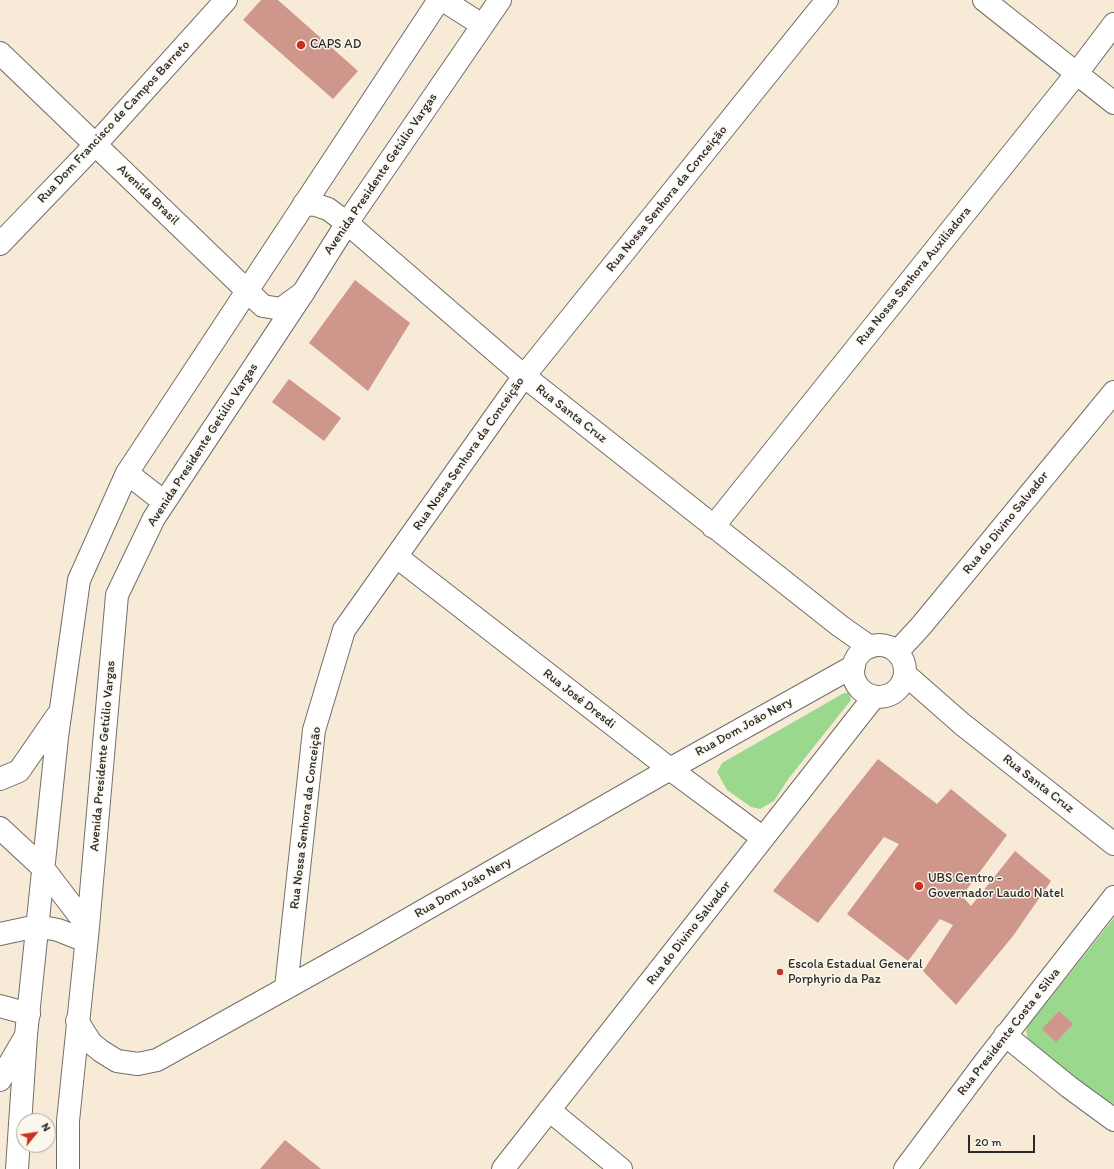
<!DOCTYPE html>
<html>
<head>
<meta charset="utf-8">
<style>
	body { margin:0 }
	#map { position:relative; width:1114px; height:1169px; overflow:hidden; background:#f7ebd8; font-family:Itim,sans-serif }
	canvas { display:block }
	.north { position:absolute; left:16px; top:1113px; width:40px; height:40px; box-sizing:border-box; background:#fbf7ec; border:1px solid #a8a59f; border-radius:50%; rotate:60deg; font-size:11px; font-weight:700; line-height:16px; text-align:center; color:#2b2b2b }
	.north::after { content:''; display:block; margin:auto; width:14px; height:18px; background:#c8321e; clip-path:polygon(50% 0,100% 100%,50% 72%,0 100%) }
	.scale { position:absolute; left:968px; top:1135px; width:67px; height:18px; box-sizing:border-box; border:2px solid #2b2b2b; border-top:0; padding-left:5px; font-size:12px; line-height:14px; white-space:nowrap; color:#2b2b2b; -webkit-text-stroke:3px #fbf7ec; paint-order:stroke }
</style>
</head>
<body>
<div id="map">
<canvas width="1114" height="1169"></canvas>
<div class="north">N</div>
<div class="scale">20 m</div>
</div>
<script>
const ctx = document.querySelector('canvas').getContext('2d');
ctx.lineJoin = 'round';
function paint(path, color) { ctx.fillStyle = color; ctx.fill(path, 'evenodd'); }
const shape = rows => new Path2D(rows.map(r => 'M' + r).join(''));
function stroke(path, color, width, dash) { ctx.strokeStyle = color; ctx.lineWidth = width; ctx.lineCap = dash ? 'butt' : 'round'; ctx.setLineDash(dash || []); ctx.stroke(path); }
function write(font, color, halo, rows, align = 'center') {
  ctx.font = font + ' Itim,sans-serif'; ctx.lineWidth = 3; ctx.setLineDash([]); ctx.textBaseline = 'middle'; ctx.strokeStyle = halo; ctx.fillStyle = color; for (const [text, x, y, turn = 0] of rows) {
    ctx.save(); ctx.translate(x, y); ctx.rotate((+turn || 0) * Math.PI / 180); ctx.textAlign = isNaN(turn) ? turn : align; if (halo) ctx.strokeText(text, 0, 0); ctx.fillText(text, 0, 0); ctx.restore();
  }
}
const green = shape([
	[844,693,848,693,850,695,851,700,789,778,774,801,760,809,751,807,727,790,717,772,722,763],
	[1114,918,1114,1110,1028,1040,1026,1031,1028,1026]
]);
const building = shape([
	[261,0,278,0,358,71,333,99,243,20],
	[355,280,410,323,368,391,309,343],
	[289,379,341,418,324,441,272,402],
	[878,759,937,804,951,789,1007,835,962,896,971,906,1015,851,1051,881,1013,936,956,1005,923,971,953,925,940,919,908,961,847,914,899,844,884,837,818,923,773,891],
	[1059,1011,1073,1024,1056,1042,1042,1029],
	[285,1140,321,1169,260,1169]
]);
const minor = shape([
	[984,0,1114,103],
	[0,53,263,306,281,309,303,293],
	[304,204,316,205,328,209,347,223,524,376,840,626,870,647],
	[0,244,96,144,226,0],
	[713,527,1077,73,1114,24],
	[397,557,670,769,763,838],
	'853 671a26 26 0 1 1 52 0a26 26 0 1 1-52 0Z',
	[897,652,921,626,1114,392],
	[905,674,962,724,1114,844],
	[0,828,43,868],
	[0,934,37,926],
	[286,988,314,730,344,630,524,376,827,0],
	[0,1006,29,1014],
	[77,1021,91,1043,101,1051,117,1061,138,1064,157,1060,367,943,670,769,854,666],
	[1005,1035,1069,1087,1114,1120],
	[549,1110,621,1169],
	[503,1169,874,697],
	[905,1169,985,1062,1114,897]
]);
const major = shape([
	[443,0,482,25],
	[127,473,164,502],
	[0,779,19,771,57,716],
	[43,868,88,927],
	[37,926,58,930,86,941],
	[0,1080,24,1039],
	[17,1169,26,1035,57,737,79,580,127,473,439,0],
	[68,1169,68,1121,88,927,117,595,154,518,303,293,347,223,500,0]
]);
const markers = [
	[301,45,5,"#c8321e"],
	[919,886,5,"#c8321e"],
	[780,972,4,"#c8321e"]
];
const poiNames = [
	["CAPS AD",310,45],
	["UBS Centro -",928,879],
	["Governador Laudo Natel",928,894],
	["Escola Estadual General",788,965],
	["Porphyrio da Paz",788,980]
];
const streetNames = [
	["Rua Dom Francisco de Campos Barreto",114,122,-47],
	["Avenida Presidente Getúlio Vargas",381,174,-56],
	["Avenida Brasil",148,195,44],
	["Rua Nossa Senhora da Conceição",667,199,-51],
	["Rua Nossa Senhora Auxiliadora",914,276,-51],
	["Rua Santa Cruz",571,414,38],
	["Avenida Presidente Getúlio Vargas",203,445,-57],
	["Rua Nossa Senhora da Conceição",469,454,-55],
	["Rua do Divino Salvador",1006,523,-51],
	["Rua José Dresdi",579,699,38],
	["Rua Dom João Nery",744,727,-29],
	["Avenida Presidente Getúlio Vargas",103,756,-85],
	["Rua Santa Cruz",1038,784,38],
	["Rua Nossa Senhora da Conceição",306,818,-83],
	["Rua Dom João Nery",463,888,-30],
	["Rua do Divino Salvador",689,933,-52],
	["Rua Presidente Costa e Silva",1009,1032,-52]
];
paint(green, '#9ad88d');
paint(building, '#cf968c');
stroke(minor, '#726e68', 24);
stroke(major, '#726e68', 24);
stroke(minor, '#fff', 22);
stroke(major, '#fff', 22);
for (const [x, y, r, color] of markers) { const dot = new Path2D(); dot.arc(x, y, r, 0, 2 * Math.PI); ctx.fillStyle = color; ctx.fill(dot); stroke(dot, '#fbf7ec', 1.5); }
write('13px', '#2b2b2b', '#fbf7ec', poiNames, 'left');
write('13px', '#2b2b2b', '#fbf7ec', streetNames);
</script>
</body>
</html>
